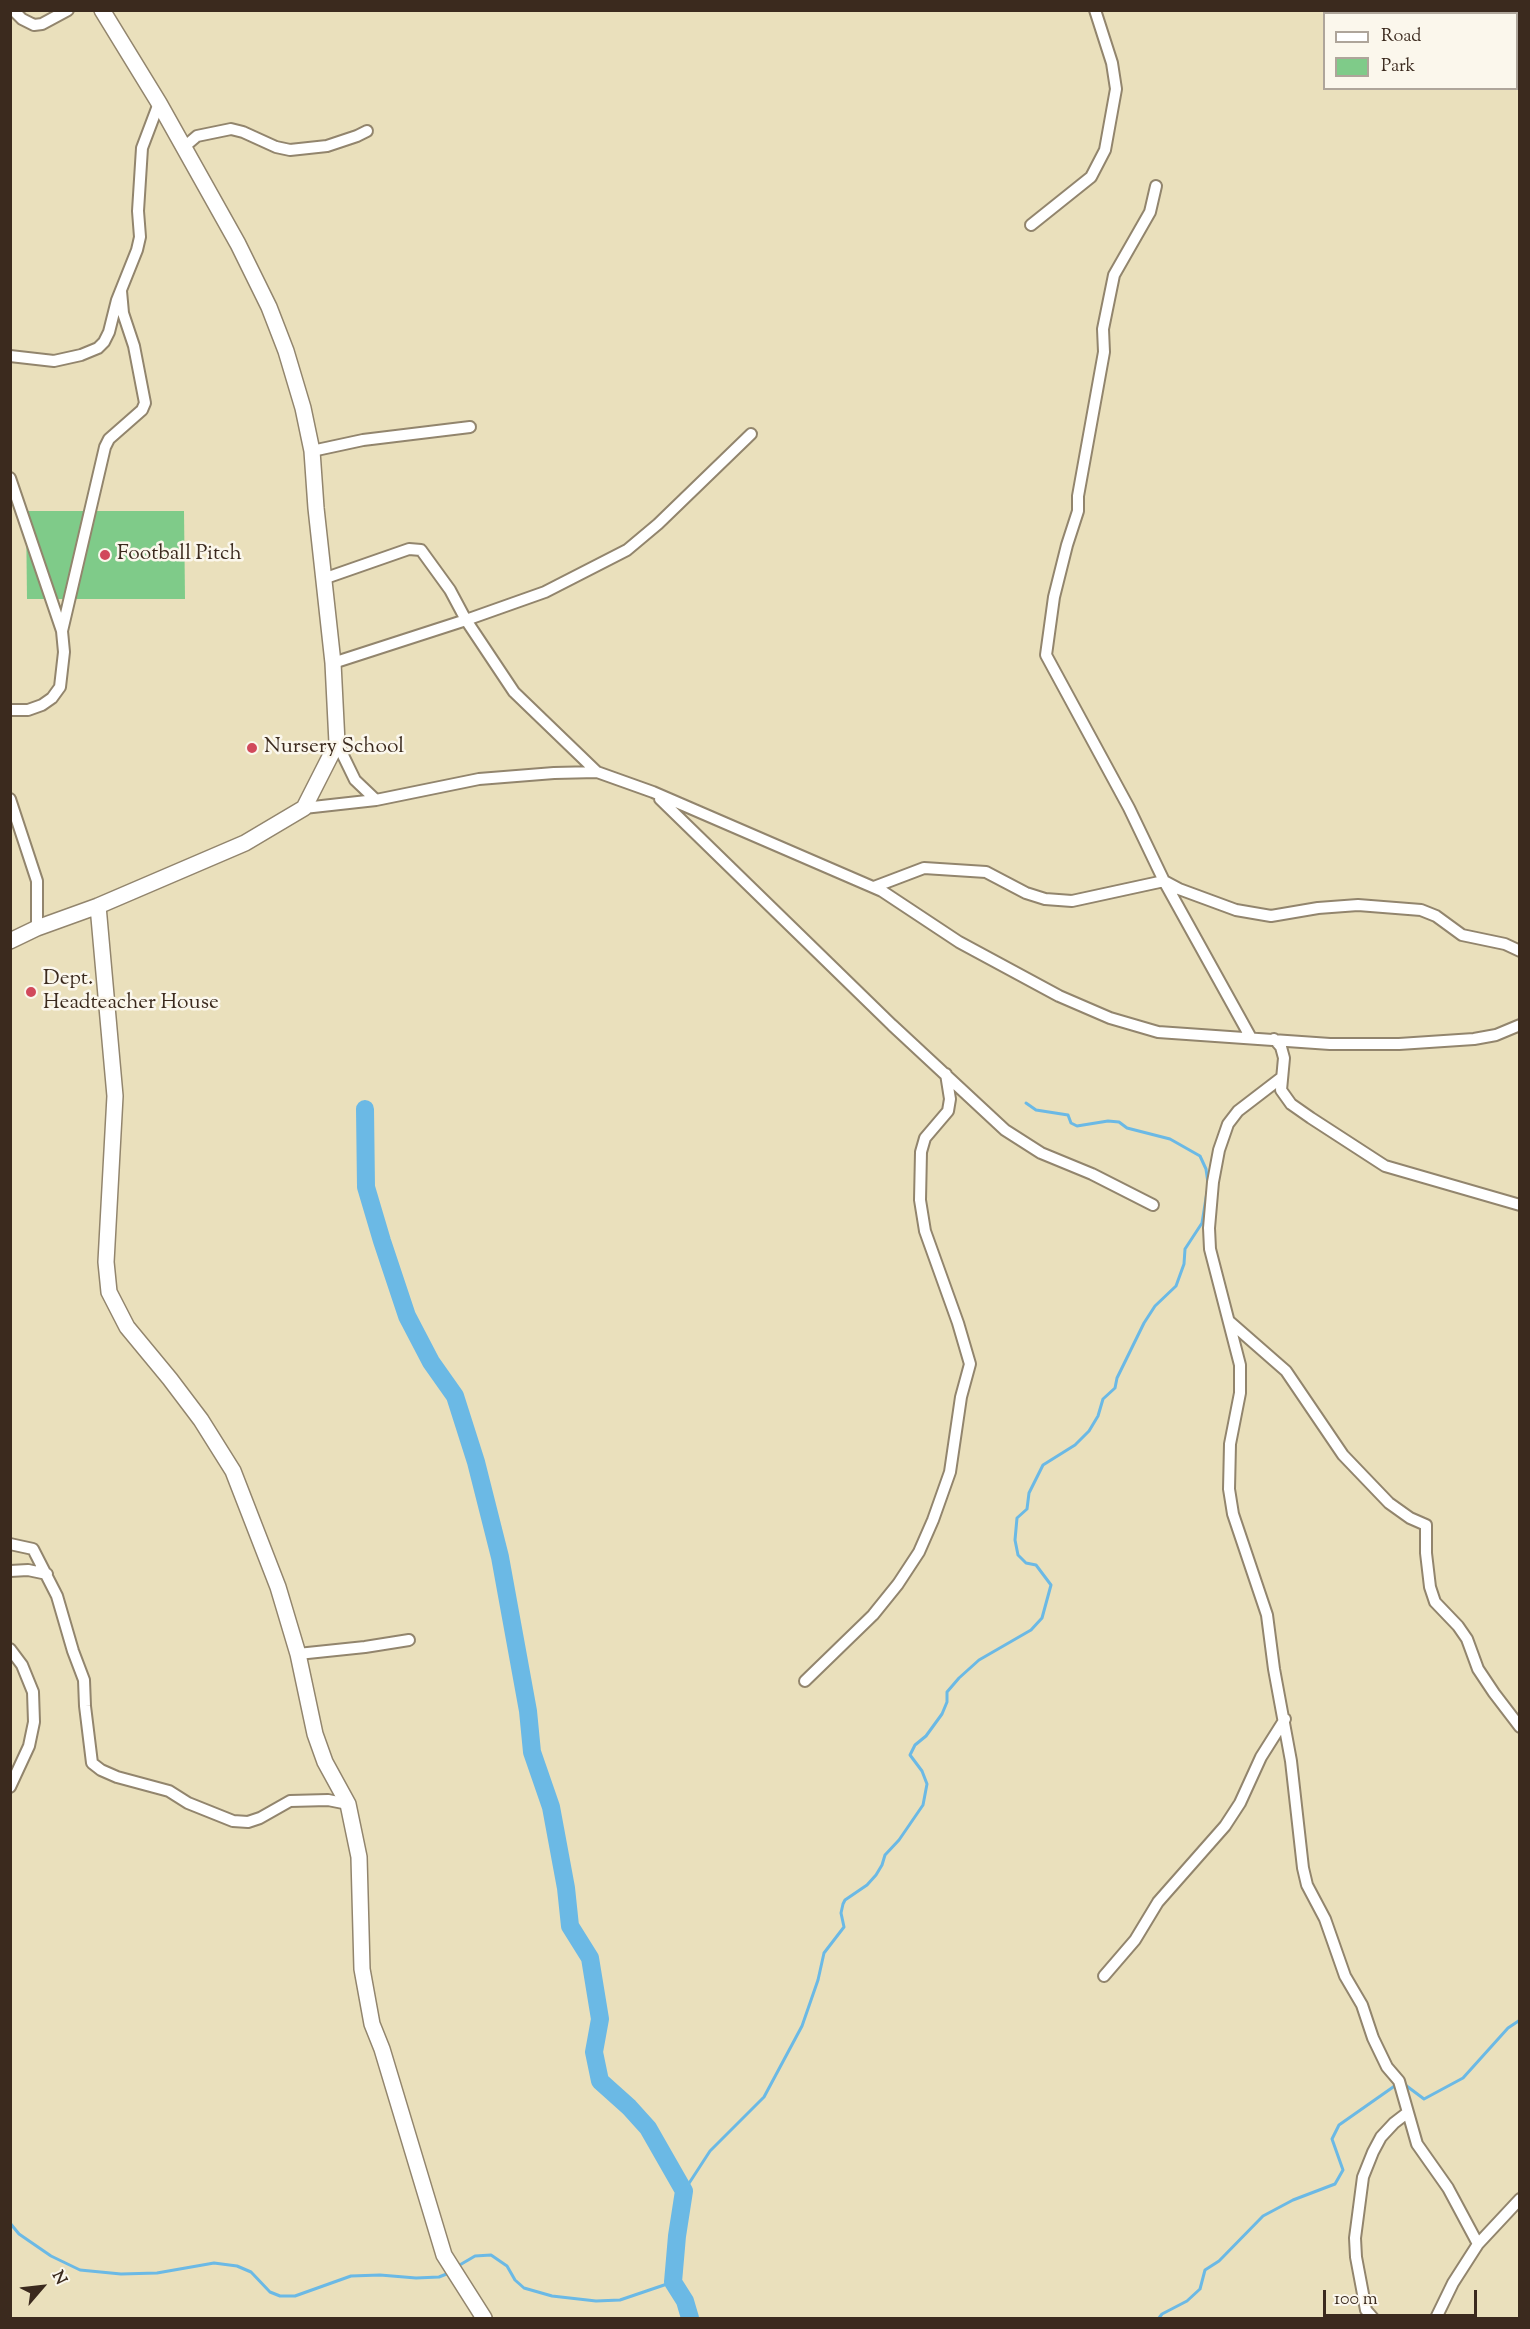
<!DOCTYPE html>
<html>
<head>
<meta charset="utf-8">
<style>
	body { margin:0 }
	#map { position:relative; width:1530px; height:2329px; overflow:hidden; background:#eae0bc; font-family:"Sorts Mill Goudy",serif }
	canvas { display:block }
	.frame { position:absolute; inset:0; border:12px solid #3b2a1e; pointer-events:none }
	.legend { position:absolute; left:1323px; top:12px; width:195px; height:78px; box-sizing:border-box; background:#fbf7ec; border:2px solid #aea59a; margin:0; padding:8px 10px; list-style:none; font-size:18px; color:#3b2a1e }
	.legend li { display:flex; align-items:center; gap:12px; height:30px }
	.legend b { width:30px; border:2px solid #aea59a }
	.north { position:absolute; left:12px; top:2257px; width:60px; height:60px; -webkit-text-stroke:4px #fbf7ec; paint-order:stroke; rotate:62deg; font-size:16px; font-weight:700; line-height:24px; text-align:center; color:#3b2a1e }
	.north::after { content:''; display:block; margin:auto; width:21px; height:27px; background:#3b2a1e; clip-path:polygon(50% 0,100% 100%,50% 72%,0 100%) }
	.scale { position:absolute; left:1323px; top:2290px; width:154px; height:27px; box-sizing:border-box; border:3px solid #3b2a1e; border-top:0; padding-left:8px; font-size:18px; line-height:21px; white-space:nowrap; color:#3b2a1e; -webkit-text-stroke:4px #fbf7ec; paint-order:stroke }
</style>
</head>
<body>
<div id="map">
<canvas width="1530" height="2329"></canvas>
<div class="frame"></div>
<ul class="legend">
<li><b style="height:8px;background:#fff"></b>Road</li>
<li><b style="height:16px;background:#7fcb89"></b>Park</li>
</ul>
<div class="north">N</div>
<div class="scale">100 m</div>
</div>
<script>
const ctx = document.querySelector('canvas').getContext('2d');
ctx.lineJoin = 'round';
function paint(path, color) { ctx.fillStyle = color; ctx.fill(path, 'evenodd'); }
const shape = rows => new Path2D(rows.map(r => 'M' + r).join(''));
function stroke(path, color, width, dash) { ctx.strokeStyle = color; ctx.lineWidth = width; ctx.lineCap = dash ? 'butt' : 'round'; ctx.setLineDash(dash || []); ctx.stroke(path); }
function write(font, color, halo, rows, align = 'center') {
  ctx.font = font + ' "Sorts Mill Goudy",serif'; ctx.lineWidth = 5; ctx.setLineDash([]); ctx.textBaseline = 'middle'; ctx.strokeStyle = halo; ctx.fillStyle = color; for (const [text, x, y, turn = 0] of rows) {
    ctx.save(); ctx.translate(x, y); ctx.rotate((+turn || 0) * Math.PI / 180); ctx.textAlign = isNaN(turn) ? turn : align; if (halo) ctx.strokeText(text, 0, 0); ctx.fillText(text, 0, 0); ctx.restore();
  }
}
const green = shape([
	[26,511,184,511,185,599,27,599]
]);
const stream = shape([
	[1026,1103,1036,1110,1068,1115,1071,1123,1077,1126,1108,1121,1119,1122,1127,1128,1170,1139,1200,1156,1206,1169,1208,1183],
	[1404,2084,1424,2099,1463,2078,1508,2028,1520,2020],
	[684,2191,710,2151,764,2097,802,2026,818,1980,824,1953,844,1927,841,1913,843,1904,845,1900,867,1885,876,1875,882,1865,885,1855,899,1840,923,1805,927,1784,922,1771,910,1755,915,1745,926,1736,942,1714,947,1702,947,1692,959,1678,979,1660,1031,1630,1042,1618,1051,1585,1036,1565,1026,1563,1018,1555,1015,1540,1017,1518,1027,1509,1029,1493,1043,1465,1075,1445,1089,1431,1098,1416,1103,1399,1115,1388,1117,1378,1144,1323,1155,1306,1176,1286,1184,1264,1185,1249,1202,1223,1207,1192],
	[10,2223,19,2234,51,2256,80,2270,121,2274,157,2273,214,2263,237,2266,251,2272,270,2292,280,2296,295,2296,351,2276,380,2275,416,2278,439,2277,449,2273],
	[458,2266,475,2256,491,2255,507,2266,515,2280,524,2288,552,2296,596,2301,620,2300,673,2282],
	[1159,2318,1162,2314,1187,2301,1200,2289,1205,2270,1219,2261,1263,2216,1293,2200,1335,2184,1343,2170,1332,2139,1339,2125,1396,2085]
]);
const river = shape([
	[365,1109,366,1187,382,1241,407,1316,431,1362,455,1396,476,1462,500,1557,528,1711,532,1752,551,1807,566,1888,570,1926,590,1958,600,2019,594,2052,600,2081,629,2107,648,2128,684,2191,677,2236,673,2282,685,2301,690,2318]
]);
const street = shape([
	[13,10,22,19,34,25,42,24,68,10],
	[183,148,197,136,231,129,243,132,276,147,290,150,327,146,357,136,367,131],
	[1156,186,1150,212,1114,275,1103,329,1104,352,1078,496,1078,511,1067,545,1054,597,1046,655,1129,808,1164,881,1251,1038],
	[1031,225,1091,177,1105,150,1116,89,1112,63,1095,10],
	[10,356,54,361,81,355,98,348,104,342,109,332,117,300,137,250,140,237,138,211,142,148,159,103],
	[312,451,363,440,470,427],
	[10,478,62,631,64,652,60,687,52,698,42,705,28,710,10,710],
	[323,579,409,549,421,550,450,590,466,620,514,692,597,772],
	[62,631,105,447,109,439,142,410,145,403,134,346,123,313,121,291],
	[333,663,466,620,545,592,627,550,658,524,751,434],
	[337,743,355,780,376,800],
	[10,799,37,881,37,928],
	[660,799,892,1025,1005,1130,1041,1153,1092,1174,1153,1205],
	[304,808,376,800,479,779,554,773,597,772,653,792,882,891,959,942,1059,996,1110,1018,1158,1032,1330,1044,1399,1044,1474,1039,1496,1035,1520,1025],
	[874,887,924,868,986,872,1026,893,1045,899,1072,901,1164,881,1179,889,1236,910,1271,916,1318,908,1358,905,1421,910,1436,916,1462,935,1505,944,1520,951],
	[1274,1039,1281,1047,1284,1058,1281,1090,1291,1104,1311,1118,1385,1166,1520,1205],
	[1281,1078,1238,1111,1228,1124,1219,1150,1213,1182,1209,1228,1210,1249,1240,1365,1240,1393,1230,1444,1229,1489,1233,1514,1267,1615,1274,1669,1291,1761,1303,1868,1307,1885,1325,1919,1345,1976,1362,2005,1373,2038,1387,2067,1399,2081,1417,2144,1448,2188,1478,2244],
	[1230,1322,1286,1371,1343,1455,1389,1503,1410,1518,1426,1525,1426,1553,1430,1587,1435,1602,1458,1626,1467,1639,1478,1669,1494,1693,1520,1727],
	[10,1544,33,1549,57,1596,73,1651,84,1680,85,1706,92,1763,101,1770,117,1777,169,1791,188,1803,233,1821,248,1822,260,1818,290,1801,328,1800,348,1804],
	[10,1571,28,1570,47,1574],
	[10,1649,22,1665,33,1692,34,1722,29,1746,10,1787],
	[298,1654,365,1647,409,1640],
	[805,1681,873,1615,898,1584,919,1552,933,1520,950,1472,961,1397,970,1364,958,1323,925,1231,920,1200,921,1152,925,1138,948,1111,950,1099,946,1074],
	[1104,1976,1135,1940,1158,1902,1225,1826,1240,1803,1261,1757,1285,1719],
	[1373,2318,1366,2310,1356,2257,1355,2238,1363,2177,1373,2152,1381,2137,1394,2123,1407,2113],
	[1436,2318,1453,2283,1478,2244,1520,2199]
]);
const secondary = shape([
	[98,906,115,1096,106,1262,109,1292,127,1327,170,1379,201,1420,233,1471,278,1587,298,1654,315,1734,325,1762,348,1804,359,1857,362,1969,372,2024,382,2049,444,2255,484,2318],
	[10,941,37,928,98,906,245,843,304,808,337,743,333,663,316,508,312,451,303,408,286,351,269,307,238,244,159,103,102,10]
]);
const markers = [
	[105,555,6,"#d1495b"],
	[252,748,6,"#d1495b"],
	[31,992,6,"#d1495b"]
];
const poiNames = [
	["Football Pitch",117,555],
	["Nursery School",264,748],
	["Dept.",43,980],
	["Headteacher House",43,1004]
];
paint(green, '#7fcb89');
stroke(stream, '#6bb9e5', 3);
stroke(river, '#6bb9e5', 18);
stroke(street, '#92856d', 14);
stroke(secondary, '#92856d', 18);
stroke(street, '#fff', 10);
stroke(secondary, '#fff', 15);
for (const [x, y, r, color] of markers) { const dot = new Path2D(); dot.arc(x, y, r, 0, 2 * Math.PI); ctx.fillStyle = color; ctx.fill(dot); stroke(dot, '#fbf7ec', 2); }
write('21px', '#3b2a1e', '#fbf7ec', poiNames, 'left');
</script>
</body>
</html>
